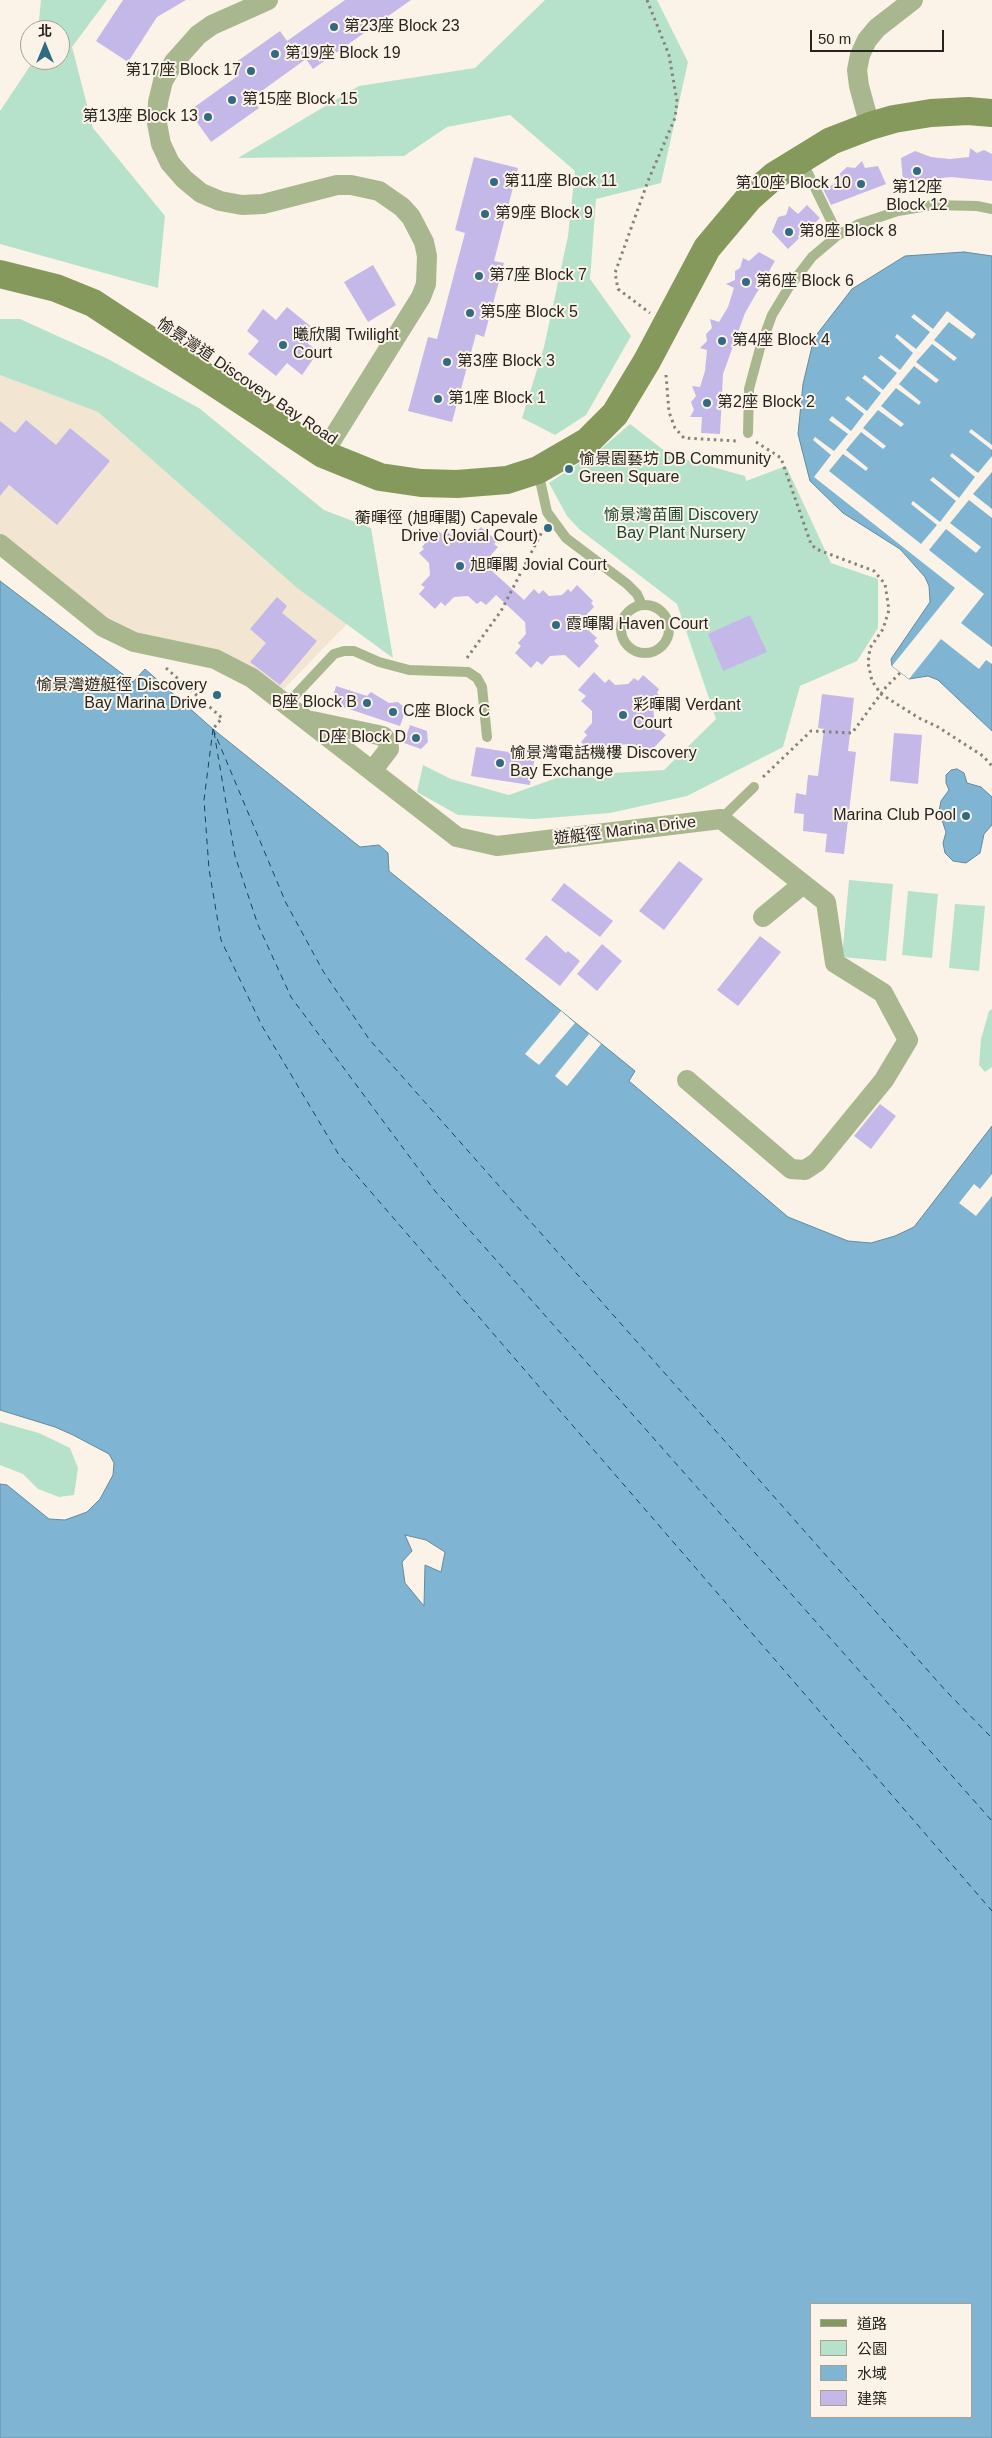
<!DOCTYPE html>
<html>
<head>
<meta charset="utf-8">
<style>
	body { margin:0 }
	#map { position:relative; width:992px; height:2438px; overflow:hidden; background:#fbf3e7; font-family:Helvetica,"Noto Sans TC",sans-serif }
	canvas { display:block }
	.legend { position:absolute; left:810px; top:2303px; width:162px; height:115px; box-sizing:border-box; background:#fbf3e7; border:1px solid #a6a097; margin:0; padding:6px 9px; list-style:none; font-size:15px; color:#27241f }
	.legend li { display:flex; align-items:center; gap:10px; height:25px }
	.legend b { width:25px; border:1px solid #a6a097 }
	.north { position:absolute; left:20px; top:20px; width:50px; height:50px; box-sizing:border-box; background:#fbf3e7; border:1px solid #a6a097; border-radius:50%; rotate:0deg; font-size:14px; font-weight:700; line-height:20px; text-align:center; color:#27241f }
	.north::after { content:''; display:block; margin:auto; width:18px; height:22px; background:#306b83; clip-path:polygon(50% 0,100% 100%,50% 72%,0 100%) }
	.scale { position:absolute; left:810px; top:30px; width:134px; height:22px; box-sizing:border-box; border:2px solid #27241f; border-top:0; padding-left:6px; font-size:15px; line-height:18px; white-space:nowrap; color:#27241f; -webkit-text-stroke:4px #fbf3e7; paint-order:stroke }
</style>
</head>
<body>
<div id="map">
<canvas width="992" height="2438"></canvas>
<ul class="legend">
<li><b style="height:6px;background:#84995b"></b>道路</li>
<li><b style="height:14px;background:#b6e2cc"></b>公園</li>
<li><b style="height:14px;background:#7fb5d2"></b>水域</li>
<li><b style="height:14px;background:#c4b8e9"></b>建築</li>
</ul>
<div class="north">北</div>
<div class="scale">50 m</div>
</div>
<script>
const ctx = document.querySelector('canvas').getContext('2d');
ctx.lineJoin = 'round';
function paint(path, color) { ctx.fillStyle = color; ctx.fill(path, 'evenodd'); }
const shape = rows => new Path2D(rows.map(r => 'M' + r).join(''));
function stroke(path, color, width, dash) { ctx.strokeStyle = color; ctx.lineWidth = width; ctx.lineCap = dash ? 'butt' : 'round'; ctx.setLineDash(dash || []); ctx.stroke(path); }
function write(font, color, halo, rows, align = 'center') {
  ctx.font = font + ' Helvetica,"Noto Sans TC",sans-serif'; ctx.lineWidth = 4; ctx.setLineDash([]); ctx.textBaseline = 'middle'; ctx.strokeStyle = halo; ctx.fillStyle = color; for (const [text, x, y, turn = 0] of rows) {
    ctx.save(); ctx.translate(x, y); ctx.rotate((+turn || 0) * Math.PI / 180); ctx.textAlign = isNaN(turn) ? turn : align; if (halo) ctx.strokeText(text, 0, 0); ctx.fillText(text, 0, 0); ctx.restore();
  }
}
const built = shape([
	[0,375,98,412,297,588,347,624,276,697,252,678,134,642,0,544]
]);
const green = shape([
	[41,0,107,0,72,47,93,128,165,216,158,288,0,244,0,111,34,60,60,60,60,30,38,30],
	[545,0,657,0,688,62,661,183,596,199,590,279,631,336,586,415,555,435,522,418,544,347,568,236,575,171,510,115,447,127,404,156,238,158,359,86,475,68],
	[0,319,20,319,106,358,199,408,324,510,371,528,393,658,297,588,98,412,0,375],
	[630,424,670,455,745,476,746,481,786,466,831,563,878,579,878,628,857,661,800,686,783,747,687,796,610,813,534,819,458,815,417,792,423,765,451,779,509,795,562,776,664,770,716,719,677,604,579,529,567,516,549,483,601,449],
	[849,880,893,884,886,961,842,957],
	[908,891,938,894,932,958,902,955],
	[955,904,985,906,979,971,949,968],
	[992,1009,992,1067,985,1072,979,1065,981,1039,989,1011],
	[0,1422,39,1433,70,1448,78,1468,74,1495,59,1497,38,1489,23,1474,0,1465]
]);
const water = shape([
	[964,252,992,256,992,731,938,680,928,676,909,679,892,666,891,659,930,602,929,586,925,577,900,549,843,513,810,481,798,434,803,384,814,338,852,289,905,256,964,252],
	[0,581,133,682,145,669,213,729,360,847,379,845,388,853,389,871,635,1071,629,1081,788,1217,848,1241,871,1243,895,1236,914,1227,992,1126,992,2438,0,2438,0,1484,7,1485,49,1519,65,1520,87,1512,100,1499,113,1475,114,1463,109,1454,73,1435,55,1427,0,1410,0,581],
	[405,1535,426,1540,445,1552,441,1572,425,1565,424,1606,405,1583,402,1562,412,1551,405,1535],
	[811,2304,971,2304,971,2417,811,2417,811,2304],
	[957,769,964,773,967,783,981,787,992,797,992,825,984,834,980,853,966,863,953,861,945,853,943,843,946,832,939,811,941,801,949,790,946,783,946,775,951,770,957,769]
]);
const pier = shape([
	[947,311,976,334,972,339,949,322,934,340,957,358,954,361,932,344,916,362,939,380,936,383,914,366,899,384,921,402,919,405,896,388,881,406,904,424,901,427,878,410,863,428,886,446,883,449,861,432,846,450,868,468,866,471,843,454,829,471,921,544,937,525,911,504,913,501,940,522,956,501,930,480,933,477,959,498,975,477,950,456,952,453,978,473,992,456,992,472,973,494,992,509,992,518,969,500,950,523,981,547,976,553,946,529,929,550,984,594,961,623,992,647,992,664,986,660,979,669,941,639,909,679,892,666,955,588,814,477,831,455,813,440,815,437,834,451,848,434,829,420,832,416,851,431,864,414,845,399,848,396,867,411,881,393,862,378,865,375,883,390,897,373,878,358,881,355,900,370,913,353,895,337,897,334,916,349,930,332,911,317,914,314,933,329],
	[971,429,992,445,992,450,969,432],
	[561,1011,575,1023,539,1065,525,1054],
	[589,1034,601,1044,567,1086,555,1076],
	[992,1174,992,1196,976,1216,959,1203,974,1184,980,1189]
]);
const ferry = shape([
	[213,729,204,800,209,869,221,940,262,1026,339,1155,992,1911],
	[213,729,286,903,323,971,369,1039,946,1691,992,1738],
	[214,732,235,856,258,925,291,997,435,1191,992,1821]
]);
const building = shape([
	[123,0,186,0,157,17,128,62,96,41],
	[345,0,411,0,313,69,306,59,252,98,259,108,211,142,189,111,239,75,232,65,280,31,287,41],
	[970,148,977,153,984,150,992,154,992,181,951,177,903,182,901,158,915,151,931,157,950,159,969,157],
	[474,157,518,168,494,261,504,263,484,337,476,334,452,422,408,411,428,337,437,339,457,263,465,233,455,230],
	[862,161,865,168,878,166,886,184,831,205,823,189,837,183,835,178,847,167,855,168],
	[807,205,820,218,788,249,772,232,778,217,786,215,789,206,798,214],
	[759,252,775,261,745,313,723,374,720,434,701,433,702,417,690,417,694,410,691,402,696,396,692,386,700,387,705,371,707,350,700,348,707,341,706,334,712,328,710,319,719,322,728,307,734,288,726,284,735,280,735,271,740,268,743,258,749,261],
	[373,265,396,305,368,322,344,282],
	[287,307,314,329,305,341,318,352,302,375,287,363,276,376,248,354,259,341,247,331,263,309,276,320],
	[26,420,56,445,70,428,110,461,57,525,9,485,0,496,0,421,15,433],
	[481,527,497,541,494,544,498,547,491,555,491,570,524,600,534,589,539,594,543,590,549,596,562,595,568,589,571,592,577,585,593,601,591,603,594,607,587,614,587,629,597,638,594,641,599,646,579,668,565,655,550,656,542,665,537,661,531,668,515,653,521,646,518,643,526,634,525,622,496,595,486,605,481,601,477,604,468,596,454,597,445,606,441,602,435,609,419,594,425,587,421,585,430,575,429,563,419,553,424,549,422,547,437,530,443,535,447,531,453,537,466,536,472,530,475,533],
	[277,597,287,606,282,613,317,641,280,685,250,662,266,643,250,629],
	[750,615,767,652,723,671,708,634],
	[594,672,605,683,609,679,615,685,628,684,634,678,638,681,643,675,659,689,657,693,660,696,653,703,654,718,663,727,660,730,666,735,648,754,643,748,640,752,631,744,616,745,608,754,604,750,597,757,581,742,587,735,584,732,592,723,592,711,581,701,586,696,578,690],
	[336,686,367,696,371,692,389,703,398,702,406,709,400,726,331,703],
	[822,694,854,698,848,751,856,752,844,854,825,852,827,834,803,831,804,814,794,813,796,793,806,795,808,775,818,776,824,729,818,728],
	[410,725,427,731,428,742,421,749,404,743],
	[894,733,922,735,918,784,890,781],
	[476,747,535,756,530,785,471,776],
	[679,861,703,879,664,930,639,911],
	[564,883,613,921,600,937,551,900],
	[546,935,566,953,568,951,580,961,560,986,525,959],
	[760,936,781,952,738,1006,717,990],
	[602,944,622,961,597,991,577,974],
	[880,1104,896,1116,871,1149,854,1136]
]);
const path = shape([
	[647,0,669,55,677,101,675,118,648,181,615,273,618,289,650,313],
	[666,375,669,412,675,428,684,438,737,441],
	[756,442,781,458,811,544,816,549,874,571,885,584,889,610,883,629,870,648,868,663,872,681,881,694,892,701,919,718,938,727,983,756,992,766],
	[467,658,501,611,544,528],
	[166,668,222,718,213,729],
	[763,777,811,731,852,733,886,687,901,672]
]);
const lane = shape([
	[802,161,838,235,859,224,898,211,933,205,977,206,992,209],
	[748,433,749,389,760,348,772,315,789,287,812,257,838,235],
	[538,471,547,512,566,538,627,584,637,594,642,605],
	'621 629a24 24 0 1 1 48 0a24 24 0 1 1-48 0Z',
	[287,704,334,654,344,651,354,651,379,662,409,670,468,672,477,678,482,687,487,737],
	[721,819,754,787]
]);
const street = shape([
	[268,0,212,25,198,35,174,62,163,81,158,102,157,123,161,144,170,163,184,179,201,193,220,201,242,205,263,204,337,185,351,185,379,191,402,207,411,217,424,242,427,256,426,284,421,297,323,454],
	[870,126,859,86,857,70,860,55,867,40,877,28,913,0],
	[0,544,103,627,134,642,215,659,252,678,457,837,497,846,721,819,826,902,835,963,883,993,908,1040,884,1080,817,1162,805,1170,791,1169,687,1080],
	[312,721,383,736,388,742,389,749,372,771],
	[763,917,803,884]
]);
const secondary = shape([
	[0,274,56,288,93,303,323,454,380,477,421,483,457,484,507,480,538,470,588,441,615,414,647,361,707,248,749,198,774,176,831,141,870,126,894,119,931,113,968,111,992,113]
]);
const markers = [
	[334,27,5,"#306b83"],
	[275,54,5,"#306b83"],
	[251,71,5,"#306b83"],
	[232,100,5,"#306b83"],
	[208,117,5,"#306b83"],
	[917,171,5,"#306b83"],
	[494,182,5,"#306b83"],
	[861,184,5,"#306b83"],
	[485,214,5,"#306b83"],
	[789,232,5,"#306b83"],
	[479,276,5,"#306b83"],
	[746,282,5,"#306b83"],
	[470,313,5,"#306b83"],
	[722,341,5,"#306b83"],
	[283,345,5,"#306b83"],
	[447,362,5,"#306b83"],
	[438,399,5,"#306b83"],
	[707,403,5,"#306b83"],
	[569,469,5,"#306b83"],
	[548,528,5,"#306b83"],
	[460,566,5,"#306b83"],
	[556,625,5,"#306b83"],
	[217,695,5,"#306b83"],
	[367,703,5,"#306b83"],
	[393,712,5,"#306b83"],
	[623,715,5,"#306b83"],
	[416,738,5,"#306b83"],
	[500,763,5,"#306b83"],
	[966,816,5,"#306b83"]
];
const poiNames = [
	["第23座 Block 23",344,27],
	["第19座 Block 19",285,54],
	["第17座 Block 17",241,71,"right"],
	["第15座 Block 15",242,100],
	["第13座 Block 13",198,117,"right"],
	["第11座 Block 11",504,182],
	["第10座 Block 10",851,184,"right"],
	["第12座",917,188,"center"],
	["Block 12",917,206,"center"],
	["第9座 Block 9",495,214],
	["第8座 Block 8",799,232],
	["第7座 Block 7",489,276],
	["第6座 Block 6",756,282],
	["第5座 Block 5",480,313],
	["曦欣閣 Twilight",293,336],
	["Court",293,354],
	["第4座 Block 4",732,341],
	["第3座 Block 3",457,362],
	["第1座 Block 1",448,399],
	["第2座 Block 2",717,403],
	["愉景園藝坊 DB Community",579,460],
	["Green Square",579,478],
	["蘅暉徑 (旭暉閣) Capevale",538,519,"right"],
	["Drive (Jovial Court)",538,537,"right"],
	["旭暉閣 Jovial Court",470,566],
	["霞暉閣 Haven Court",566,625],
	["愉景灣遊艇徑 Discovery",207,686,"right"],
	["Bay Marina Drive",207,704,"right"],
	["B座 Block B",357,703,"right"],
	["彩暉閣 Verdant",633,706],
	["Court",633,724],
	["C座 Block C",403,712],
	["D座 Block D",406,738,"right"],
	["愉景灣電話機樓 Discovery",510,754],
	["Bay Exchange",510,772],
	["Marina Club Pool",956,816,"right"]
];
const streetNames = [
	["愉景灣道 Discovery Bay Road",247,382,34],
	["遊艇徑 Marina Drive",625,831,-7]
];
const parkNames = [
	["愉景灣苗圃 Discovery",681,516],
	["Bay Plant Nursery",681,534]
];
paint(built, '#f2e6d3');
paint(green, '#b6e2cc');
paint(water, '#7fb5d2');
stroke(water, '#658a9c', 1);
paint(pier, '#fbf3e7');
stroke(ferry, '#174459', 1, [6, 5]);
paint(building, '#c4b8e9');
stroke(path, '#88827a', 3, [2.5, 4]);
stroke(lane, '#a9b78e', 10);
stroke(street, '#a9b78e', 20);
stroke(secondary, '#84995b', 28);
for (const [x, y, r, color] of markers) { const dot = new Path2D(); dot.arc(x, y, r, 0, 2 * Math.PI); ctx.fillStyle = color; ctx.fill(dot); stroke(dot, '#fbf3e7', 2); }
write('16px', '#27241f', '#fbf3e7', poiNames, 'left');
write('16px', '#27241f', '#fbf3e7', streetNames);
write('16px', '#184633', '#fbf3e7', parkNames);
</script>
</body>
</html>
